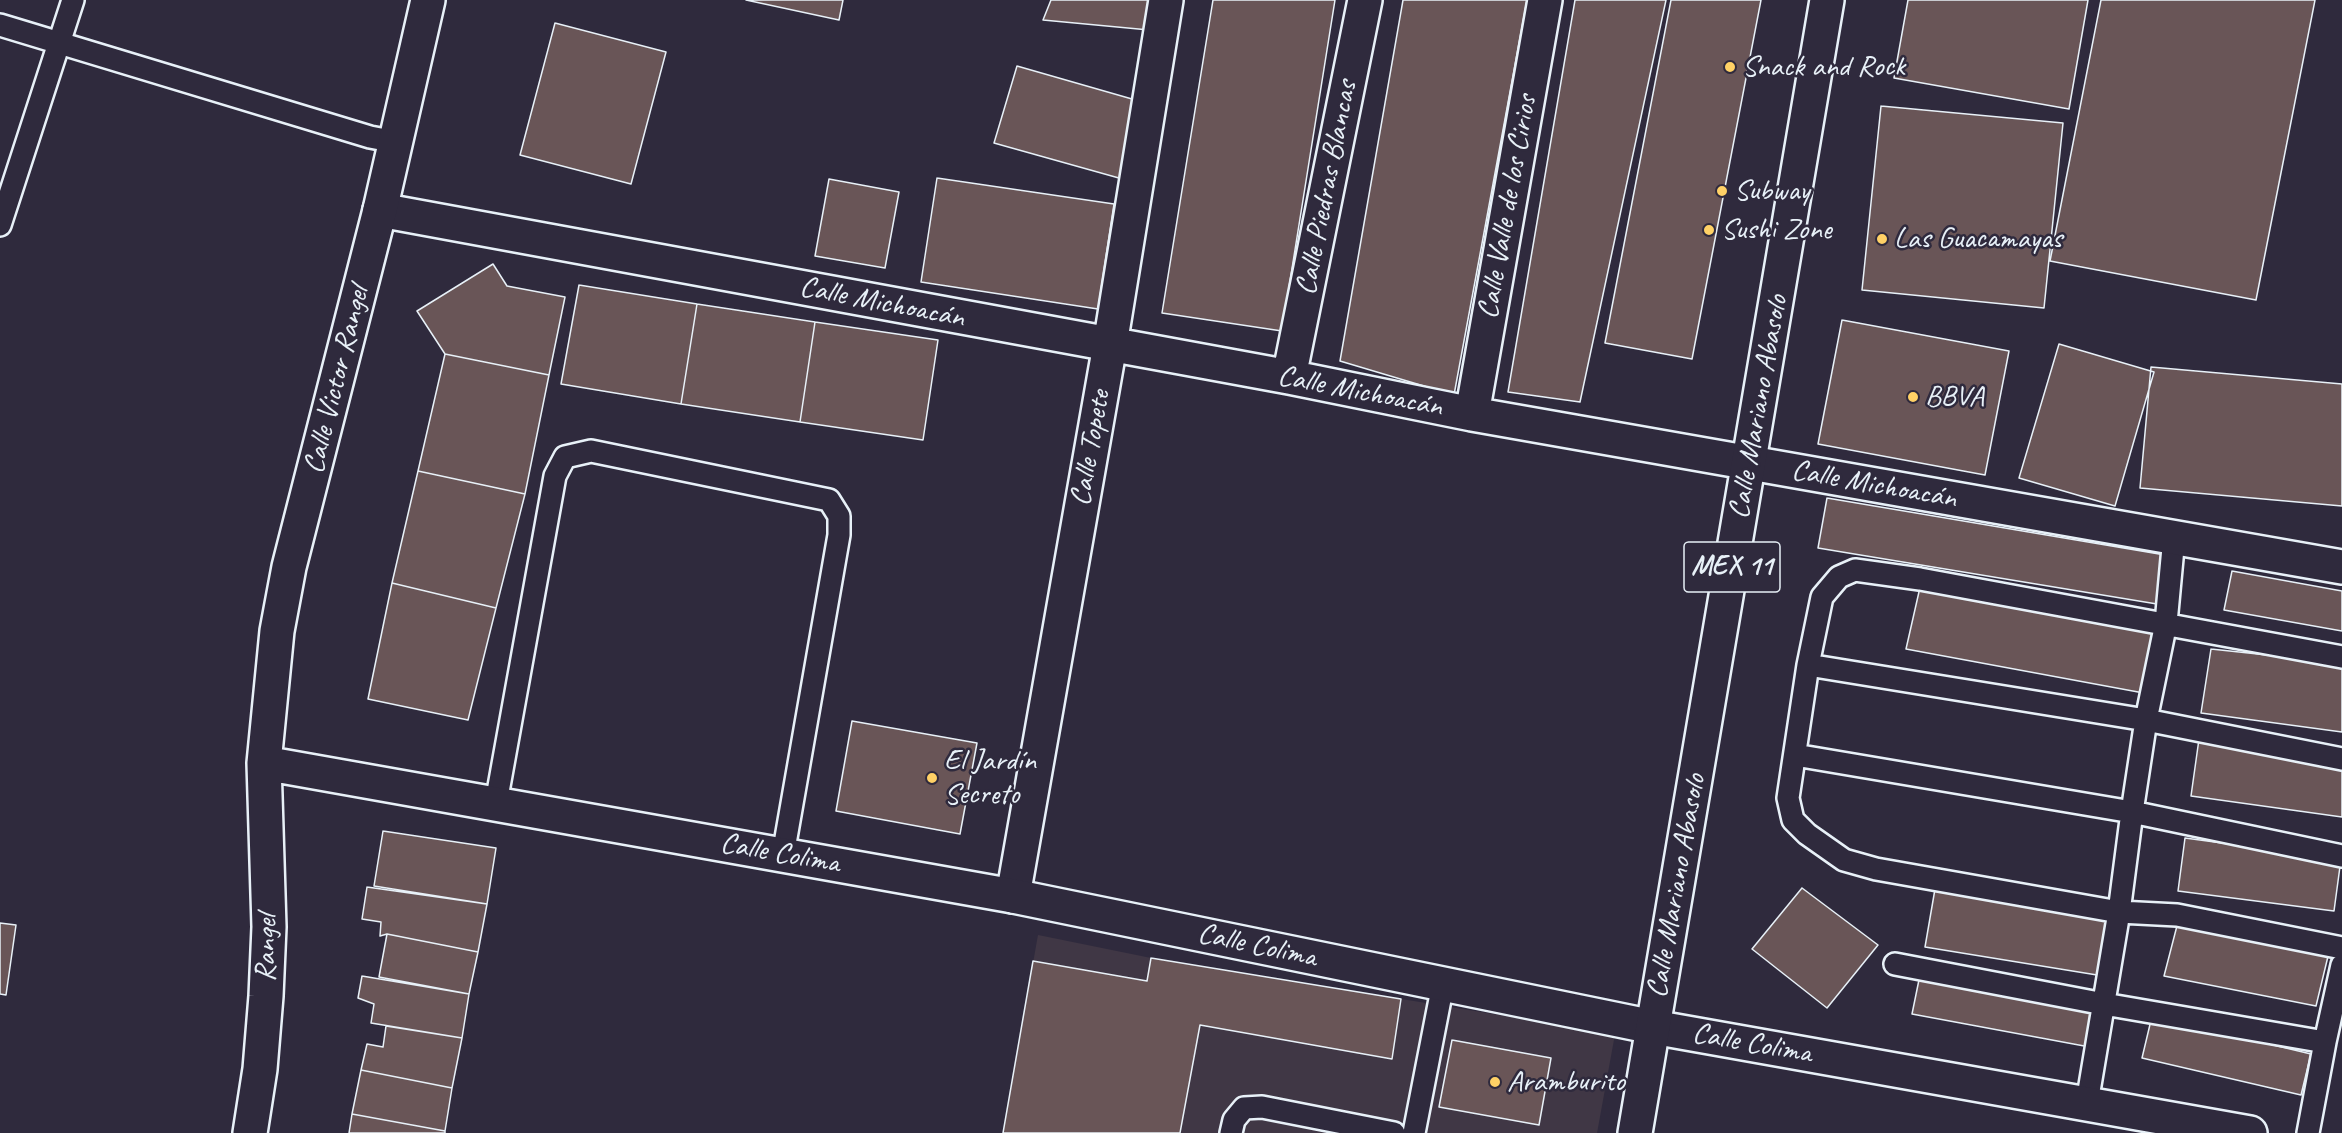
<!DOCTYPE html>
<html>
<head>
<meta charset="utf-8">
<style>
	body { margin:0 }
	canvas { display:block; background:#2f2a3d }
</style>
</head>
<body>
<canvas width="2342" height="1133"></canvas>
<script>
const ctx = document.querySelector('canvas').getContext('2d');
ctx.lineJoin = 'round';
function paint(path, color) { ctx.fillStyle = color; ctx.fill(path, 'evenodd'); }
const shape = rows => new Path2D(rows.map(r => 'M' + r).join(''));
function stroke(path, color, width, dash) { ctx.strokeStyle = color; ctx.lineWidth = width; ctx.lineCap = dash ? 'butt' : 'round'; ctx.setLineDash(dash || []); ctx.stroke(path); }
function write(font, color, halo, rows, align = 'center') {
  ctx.font = font + ' Caveat,sans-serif'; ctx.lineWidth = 5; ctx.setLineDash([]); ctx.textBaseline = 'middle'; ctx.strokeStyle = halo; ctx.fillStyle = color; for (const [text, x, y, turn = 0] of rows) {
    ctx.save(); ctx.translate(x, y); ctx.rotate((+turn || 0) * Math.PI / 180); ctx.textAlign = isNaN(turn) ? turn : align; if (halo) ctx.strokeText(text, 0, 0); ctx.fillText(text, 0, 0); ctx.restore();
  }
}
const built = shape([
	[1038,935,1151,958,1615,1034,1597,1133,1003,1133]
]);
const building = shape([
	[746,0,843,0,839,20,746,0],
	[1051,0,1152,0,1149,30,1043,20,1051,0],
	[1213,0,1335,0,1282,331,1162,313,1213,0],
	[1403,0,1527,0,1454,395,1340,361,1403,0],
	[1575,0,1666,0,1580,402,1508,392,1575,0],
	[1671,0,1761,0,1692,359,1605,343,1671,0],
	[1908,0,2088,0,2069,109,1894,78,1908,0],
	[2101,0,2315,0,2256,300,2050,261,2101,0],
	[555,23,666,52,631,184,520,155,555,23],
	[1017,66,1132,99,1126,180,994,143,1017,66],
	[1881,106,2063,123,2044,308,1862,290,1881,106],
	[937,178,1114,204,1098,309,921,282,937,178],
	[829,179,899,192,885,268,815,256,829,179],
	[493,264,507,286,565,297,549,375,445,354,417,311,493,264],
	[579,285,697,304,681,404,561,384,579,285],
	[697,304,815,322,800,422,681,404,697,304],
	[1842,320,2009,351,1985,475,1818,444,1842,320],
	[815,322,938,340,923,440,800,422,815,322],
	[2059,344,2154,372,2115,506,2019,478,2059,344],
	[445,354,549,375,525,494,418,471,445,354],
	[2151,367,2342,384,2342,506,2140,488,2151,367],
	[418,471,525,494,496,608,392,583,418,471],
	[1827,498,2171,556,2163,605,1818,548,1827,498],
	[2232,571,2342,591,2342,631,2224,610,2232,571],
	[392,583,496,608,468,720,368,699,392,583],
	[1921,583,2161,627,2149,694,1906,649,1921,583],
	[2211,649,2342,663,2342,732,2201,713,2211,649],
	[852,721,977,743,960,834,836,811,852,721],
	[2199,739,2342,760,2342,817,2191,796,2199,739],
	[383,831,496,848,487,904,374,886,383,831],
	[2185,838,2341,859,2334,911,2178,891,2185,838],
	[367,887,487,904,478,952,387,934,380,936,381,922,362,919,367,887],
	[1802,888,1878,945,1827,1008,1752,949,1802,888],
	[1935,889,2107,918,2097,975,1925,947,1935,889],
	[2179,918,2330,948,2316,1006,2164,976,2179,918],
	[0,923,16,925,6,995,0,994,0,923],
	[387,934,478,952,469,994,379,977,387,934],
	[1151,958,1401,999,1392,1059,1200,1025,1180,1133,1003,1133,1033,961,1147,981,1151,958],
	[1921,970,2104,1004,2095,1048,1912,1014,1921,970],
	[362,976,469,994,462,1038,371,1023,374,1004,358,998,362,976],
	[2152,1016,2311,1054,2301,1095,2142,1058,2152,1016],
	[386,1026,462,1038,452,1088,361,1070,367,1044,383,1047,386,1026],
	[1452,1040,1551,1058,1539,1125,1439,1107,1452,1040],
	[361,1070,452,1088,445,1131,352,1114,361,1070],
	[352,1114,445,1131,445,1133,349,1133,352,1114]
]);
const lane = shape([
	[0,25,370,137,396,142],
	[0,225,73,0],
	[2342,657,1920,579,1855,570,1839,577,1822,597,1808,665,1788,798,1793,820,1807,834,1844,860,1876,869,2119,912,2177,915,2342,948],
	[1808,665,2146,720,2342,759],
	[1795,755,2132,812,2342,856],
	[496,803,555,476,565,457,591,451,829,500,839,516,839,535,783,855],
	[1895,964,2104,1004,2325,1042],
	[2087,1103,2119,912,2132,812,2146,720,2166,623,2174,537],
	[1231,1133,1234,1120,1244,1108,1262,1107,1394,1133],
	[1414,1133,1443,984],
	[2308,1133,2325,1042,2342,965]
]);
const street = shape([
	[380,210,1289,377,1472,414,2342,567],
	[1289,377,1365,0],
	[1472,414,1545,0],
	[1013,896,1110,345,1166,0],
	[1653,1027,2250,1133]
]);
const secondary = shape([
	[264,763,1013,896,1653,1027],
	[250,1133,260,1069,266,996,269,927,264,763,277,631,289,567,380,210,428,0]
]);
const primary = shape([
	[1635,1133,1827,0]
]);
const markers = [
	[1730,67,6,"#ffd166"],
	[1722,191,6,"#ffd166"],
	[1709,230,6,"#ffd166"],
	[1882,239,6,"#ffd166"],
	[1913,397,6,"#ffd166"],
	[932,778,6,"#ffd166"],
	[1495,1082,6,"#ffd166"]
];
const shields = [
	[1732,567,96]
];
const shieldNames = [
	["MEX 11",1732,567]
];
const poiNames = [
	["Snack and Rock",1742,67],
	["Subway",1734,191],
	["Sushi Zone",1721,230],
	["Las Guacamayas",1894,239],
	["BBVA",1925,397],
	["El Jardín",944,761],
	["Secreto",944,795],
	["Aramburito",1507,1082]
];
const streetNames = [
	["Calle Piedras Blancas",1327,188,-79],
	["Calle Valle de los Cirios",1508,207,-80],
	["Calle Michoacán",882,303,11],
	["Calle Victor Rangel",337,380,-76],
	["Calle Michoacán",1360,392,11],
	["Calle Mariano Abasolo",1759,407,-80],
	["Calle Topete",1091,448,-80],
	["Calle Michoacán",1874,485,10],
	["Calle Colima",780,854,10],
	["Calle Mariano Abasolo",1677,886,-80],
	["Calle Colima",1257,946,12],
	["Rangel",267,948,-89],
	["Calle Colima",1752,1044,10]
];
paint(built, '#403745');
paint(building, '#695557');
stroke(building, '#e8f1f8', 1.5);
stroke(lane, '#e8f1f8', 26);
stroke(street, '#e8f1f8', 38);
stroke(secondary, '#e8f1f8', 38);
stroke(primary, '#e8f1f8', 38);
stroke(lane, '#2f2a3d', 21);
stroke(street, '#2f2a3d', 33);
stroke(secondary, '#2f2a3d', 33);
stroke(primary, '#2f2a3d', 33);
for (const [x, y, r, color] of markers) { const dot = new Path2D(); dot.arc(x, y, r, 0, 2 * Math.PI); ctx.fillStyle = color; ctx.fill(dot); stroke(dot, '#2f2a3d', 2); }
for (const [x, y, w] of shields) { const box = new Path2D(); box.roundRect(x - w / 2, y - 25, w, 50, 4.5); ctx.fillStyle = '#2f2a3d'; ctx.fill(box); stroke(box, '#e8f1f8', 1.5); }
write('bold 28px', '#e8f1f8', null, shieldNames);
write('30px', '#e8f1f8', '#2f2a3d', poiNames, 'left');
write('30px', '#e8f1f8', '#2f2a3d', streetNames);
</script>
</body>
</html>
